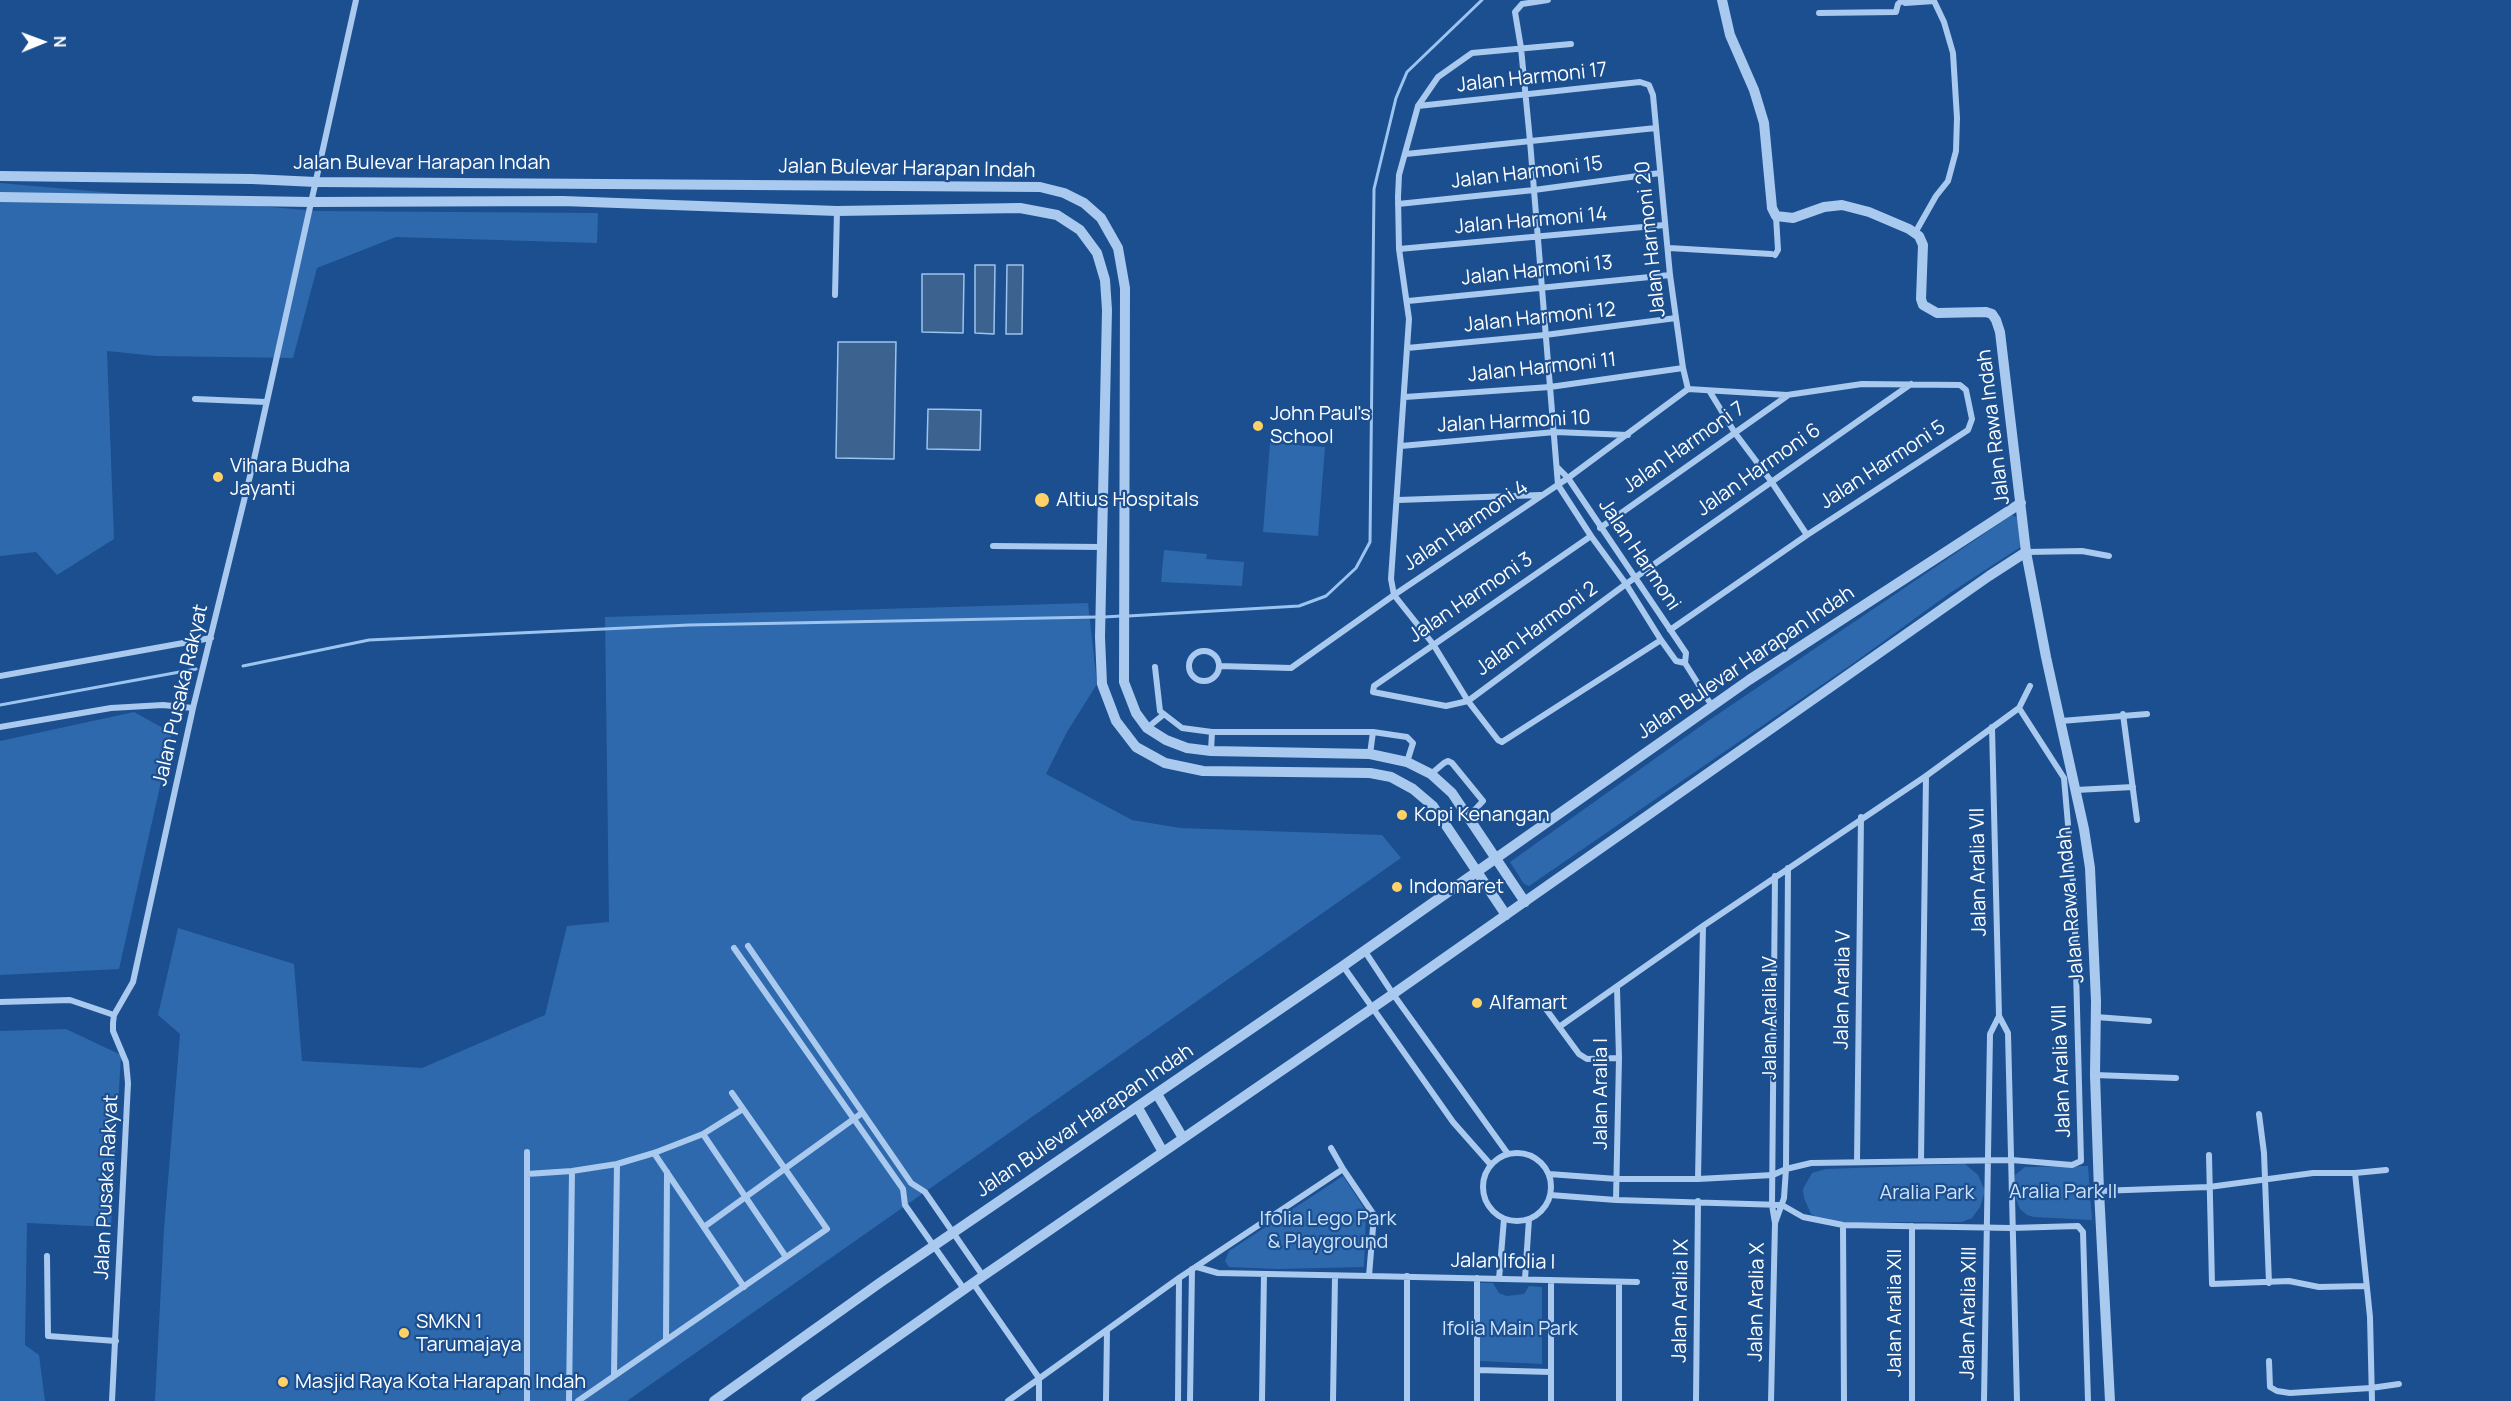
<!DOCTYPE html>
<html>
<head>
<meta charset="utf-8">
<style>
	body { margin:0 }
	#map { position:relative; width:2511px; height:1401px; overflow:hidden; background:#1b4f8f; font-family:Manrope,sans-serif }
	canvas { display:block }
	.north { position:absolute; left:12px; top:12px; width:60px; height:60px; -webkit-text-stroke:4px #1b4f8f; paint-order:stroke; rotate:89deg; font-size:16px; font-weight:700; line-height:24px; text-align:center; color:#fff }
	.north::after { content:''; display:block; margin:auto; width:21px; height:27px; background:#fff; clip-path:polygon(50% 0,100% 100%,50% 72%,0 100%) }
</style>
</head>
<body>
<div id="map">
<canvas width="2511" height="1401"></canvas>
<div class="north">N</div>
</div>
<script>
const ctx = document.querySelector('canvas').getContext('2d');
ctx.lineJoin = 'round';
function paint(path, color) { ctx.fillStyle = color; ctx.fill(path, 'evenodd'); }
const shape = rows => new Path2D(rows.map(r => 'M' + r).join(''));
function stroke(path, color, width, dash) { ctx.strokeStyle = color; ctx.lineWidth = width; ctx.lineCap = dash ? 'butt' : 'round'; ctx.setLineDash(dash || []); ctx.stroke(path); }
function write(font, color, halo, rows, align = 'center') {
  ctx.font = font + ' Manrope,sans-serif'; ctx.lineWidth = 4.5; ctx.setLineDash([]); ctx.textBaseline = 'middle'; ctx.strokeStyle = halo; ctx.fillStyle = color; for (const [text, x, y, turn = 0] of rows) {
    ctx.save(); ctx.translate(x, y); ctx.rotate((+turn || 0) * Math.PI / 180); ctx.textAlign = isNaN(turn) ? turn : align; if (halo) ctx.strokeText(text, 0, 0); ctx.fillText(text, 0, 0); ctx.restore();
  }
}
const green = shape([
	[0,183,316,211,598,213,597,243,396,237,317,268,293,358,156,356,107,351,114,539,57,575,36,552,0,556],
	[1270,443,1325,447,1318,536,1263,532],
	[2012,515,2018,518,2022,546,1950,593,1855,662,1529,886,1524,884,1510,862,1705,723],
	[1164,550,1207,554,1206,559,1244,562,1242,586,1161,582],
	[1088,603,1097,684,1067,732,1046,774,1132,820,1180,828,1382,835,1401,858,627,1401,155,1401,164,1229,180,1034,158,1015,178,928,294,964,302,1061,422,1068,545,1015,567,926,609,922,605,617],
	[134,712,172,733,119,969,0,975,0,741],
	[66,1029,121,1055,111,1227,27,1223,25,1345,39,1355,45,1401,0,1401,0,1031],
	[1965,1164,1978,1175,1985,1191,1980,1207,1972,1218,1962,1222,1832,1222,1821,1220,1811,1214,1804,1198,1803,1189,1812,1173,1826,1169],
	[2088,1166,2092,1220,2034,1217,2027,1215,2020,1209,2016,1199,2014,1184,2015,1175,2025,1167],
	[1343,1176,1366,1211,1364,1267,1277,1269,1229,1267,1225,1261,1229,1251],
	[1479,1283,1493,1283,1499,1293,1507,1296,1524,1294,1529,1286,1542,1287,1542,1364,1479,1361]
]);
const water = shape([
	[975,265,995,265,994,334,975,333,975,265],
	[1007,265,1023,265,1022,334,1006,334,1007,265],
	[922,274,964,274,963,333,922,332,922,274],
	[838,342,896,342,894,459,836,458,838,342],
	[928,409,981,410,980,450,927,449,928,409]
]);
const stream = shape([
	[1128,616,1299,606,1326,596,1356,568,1370,542,1374,189,1396,98,1407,72,1482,0],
	[1104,617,1121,616],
	[243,666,369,640,689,625,1097,617],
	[0,705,196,669]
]);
const minor = shape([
	[1548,0,1522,4,1515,12,1521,48,1530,141,1558,485],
	[1904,0,1905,3,1934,1,1944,22,1953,53,1957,118,1956,151,1948,181,1936,196,1915,233],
	[1819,13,1896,12,1898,4,1903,0],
	[1571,44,1472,53,1438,77,1418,106,1399,175,1398,197,1399,249,1409,319,1391,579,1394,595,1433,644,1468,701,1498,740,1502,742,1661,640],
	[1418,106,1640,82,1649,85,1653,95,1670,275,1683,368,1688,389],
	[1406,154,1656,128],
	[1398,204,1534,190,1660,173],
	[1669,248,1771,254],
	[1399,249,1665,225],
	[1775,255,1778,250,1776,216],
	[835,295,837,211],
	[1408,301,1670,275],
	[1407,348,1545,335,1676,318],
	[1710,392,1735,433,1771,481,1807,535],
	[1405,397,1550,387,1683,368],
	[195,399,266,402],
	[1401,446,1555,432,1628,435],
	[1558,468,1568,478,1686,653,1685,663],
	[1558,485,1591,536,1626,584,1661,640,1676,661,1685,663,1712,706],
	[1398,500,1541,495],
	[1600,528,1787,396],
	[1591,536,1374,686,1373,692,1446,706,1468,701,1626,584,1911,384],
	[993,546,1102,547],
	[2026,552,2082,551,2109,556],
	[1670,630,1807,535,1968,430,1972,419,1966,390,1960,385,1862,384,1787,395,1688,389],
	'1189 666a15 15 0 1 1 30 0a15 15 0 1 1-30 0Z',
	[1219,666,1291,668,1394,595,1568,478,1688,389],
	[1155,667,1160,711,1182,728,1212,732,1373,732,1407,737,1413,743,1407,762],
	[0,676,211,638],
	[2123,714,2137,820],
	[2061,721,2147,714],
	[0,727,111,708,163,705,193,708],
	[1147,728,1163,715],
	[1211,751,1212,732],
	[1370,754,1373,732],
	[1431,774,1444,763,1448,761,1452,763,1483,801,1469,816],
	[2076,790,2133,787],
	[748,946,911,1183,925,1192,983,1276],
	[734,948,903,1189,905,1205,964,1289],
	[1364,950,1393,994,1508,1154],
	[1343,966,1453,1122,1491,1165],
	[0,1002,70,1000,114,1015],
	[1543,1005,1579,1054,1587,1059,1619,1058],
	[1999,1016,2008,1033,2017,1401],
	[2096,1017,2149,1021],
	[1559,1027,1703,926,1926,776,2019,708,2030,686],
	[2095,1075,2176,1078],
	[2259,1114,2264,1153,2269,1283],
	[703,1134,786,1257],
	[527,1152,527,1401],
	[654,1153,744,1287],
	'1483 1187a34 34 0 1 1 68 0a34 34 0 1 1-68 0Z',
	[2209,1155,2212,1284,2289,1281,2319,1287,2366,1286],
	[1921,1161,1926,776],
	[1857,1162,1861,817],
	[2355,1173,2370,1317,2372,1401],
	[527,1174,572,1171,617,1164,654,1153,703,1134,743,1109],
	[1549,1174,1617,1179,1698,1179,1773,1175,1786,1169,1811,1163,2012,1160,2072,1165,2081,1161,2074,894,2064,778,2019,708],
	[1698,1179,1703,926],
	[2099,1191,2209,1187,2313,1173,2355,1173,2386,1170],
	[1550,1195,1616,1200,1782,1205,1803,1217,1843,1225,2011,1228,2078,1226,2083,1232,2088,1401],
	[1616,1200,1619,1058,1617,988],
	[1775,1223,1784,1198,1786,1169,1788,868],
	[1843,1225,1844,1401],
	[704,1227,862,1113],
	[47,1256,48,1336,116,1341],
	[1197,1267,1218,1273,1369,1276,1374,1215,1343,1169,1331,1148],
	[1369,1276,1637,1282],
	[1407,1276,1407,1401],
	[1477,1278,1477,1401],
	[1499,1279,1504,1219],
	[1525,1279,1529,1219],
	[1619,1282,1619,1401],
	[973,1283,1039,1378,1039,1401],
	[666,1340,667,1172],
	[2269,1361,2270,1387,2277,1391,2290,1393,2371,1388,2399,1384],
	[1477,1370,1551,1372],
	[614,1376,617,1164],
	[112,1401,128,1083,126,1062,113,1031,113,1023,114,1015,133,982,193,708,253,464,356,0],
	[569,1401,572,1171],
	[578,1401,827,1229,732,1093],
	[1008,1401,1179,1278,1343,1169],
	[1106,1401,1107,1330],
	[1178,1401,1179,1278],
	[1190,1401,1192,1269],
	[1262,1401,1264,1274],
	[1333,1401,1335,1276],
	[1551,1401,1551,1280],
	[1696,1401,1698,1201],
	[1771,1401,1775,1223,1772,1205,1775,876],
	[1912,1401,1912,1226],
	[1984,1401,1990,1034,1999,1016,1992,727]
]);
const tertiary = shape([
	[1722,0,1730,35,1754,90,1764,123,1772,208,1776,216,1793,218,1824,207,1842,205,1869,212,1909,229,1919,236,1923,245,1921,299,1923,305,1937,313,1986,312,1992,314,1996,320,2000,332,2026,552,2046,657,2084,829,2090,868,2096,1001,2095,1075,2099,1191,2110,1401],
	[0,176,252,179,316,182,1040,187,1064,193,1084,203,1101,218,1118,248,1125,288,1124,682,1136,713,1147,728,1166,740,1187,748,1211,751,1370,754,1407,762,1431,774,1452,793,1525,902],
	[0,197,311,202,563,201,837,211,1020,208,1057,215,1080,230,1097,253,1105,280,1107,310,1100,637,1102,684,1116,721,1136,747,1165,763,1203,771,1370,773,1391,777,1413,789,1433,806,1506,915],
	[1157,1094,1183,1138],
	[1138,1108,1163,1152],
	[714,1401,881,1282,1343,966,1749,680,2021,503],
	[806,1401,983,1276,1393,994,1989,576,2026,552]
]);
const markers = [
	[1258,426,6,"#ffd166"],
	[218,477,6,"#ffd166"],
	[1042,500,8,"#ffd166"],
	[1402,815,6,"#ffd166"],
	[1397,887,6,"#ffd166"],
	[1477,1003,6,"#ffd166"],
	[404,1333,6,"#ffd166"],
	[283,1382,6,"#ffd166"]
];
const streetNames = [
	["Jalan Harmoni 17",1532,78,-6],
	["Jalan Bulevar Harapan Indah",422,163],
	["Jalan Bulevar Harapan Indah",907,169,1],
	["Jalan Harmoni 15",1527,173,-7],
	["Jalan Harmoni 14",1531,221,-5],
	["Jalan Harmoni 20",1651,239,-96],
	["Jalan Harmoni 13",1537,271,-6],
	["Jalan Harmoni 12",1540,318,-6],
	["Jalan Harmoni 11",1542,368,-6],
	["Jalan Harmoni 10",1514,422,-3],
	["Jalan Rawa Indah",1994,427,-97],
	["Jalan Harmoni 7",1684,448,-35],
	["Jalan Harmoni 5",1883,465,-33],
	["Jalan Harmoni 6",1759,470,-35],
	["Jalan Harmoni 4",1466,526,-34],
	["Jalan Harmoni",1639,555,56],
	["Jalan Harmoni 3",1471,598,-34],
	["Jalan Harmoni 2",1537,629,-36],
	["Jalan Bulevar Harapan Indah",1746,663,-34],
	["Jalan Pusaka Rakyat",181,695,-77],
	["Jalan Aralia VII",1979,872,-91],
	["Jalan Rawa Indah",2071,905,-95],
	["Jalan Aralia V",1843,990,-89],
	["Jalan Aralia IV",1770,1018,-90],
	["Jalan Aralia VIII",2062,1071,-92],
	["Jalan Aralia I",1601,1094,-90],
	["Jalan Bulevar Harapan Indah",1085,1121,-34],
	["Jalan Pusaka Rakyat",107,1187,-87],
	["Jalan Ifolia I",1503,1262,1],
	["Jalan Aralia IX",1681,1301,-89],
	["Jalan Aralia X",1757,1302,-89],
	["Jalan Aralia XII",1895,1313,-90],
	["Jalan Aralia XIII",1969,1313,-89]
];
const poiNames = [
	["John Paul's",1270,414],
	["School",1270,437],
	["Vihara Budha",230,466],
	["Jayanti",230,489],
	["Altius Hospitals",1056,500],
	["Kopi Kenangan",1414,815],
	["Indomaret",1409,887],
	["Alfamart",1489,1003],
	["SMKN 1",416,1322],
	["Tarumajaya",416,1345],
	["Masjid Raya Kota Harapan Indah",295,1382]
];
const parkNames = [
	["Aralia Park II",2063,1192],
	["Aralia Park",1927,1193],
	["Ifolia Lego Park",1328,1219],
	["& Playground",1328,1242],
	["Ifolia Main Park",1510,1329]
];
paint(green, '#2e69ad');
paint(water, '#3c6290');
stroke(water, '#9cc4f0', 1.5);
stroke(stream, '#9cc4f0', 3);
stroke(minor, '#a9c9ee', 6);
stroke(tertiary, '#a9c9ee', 10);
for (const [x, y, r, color] of markers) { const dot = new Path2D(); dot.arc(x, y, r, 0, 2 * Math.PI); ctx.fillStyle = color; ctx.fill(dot); stroke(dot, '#1b4f8f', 2); }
write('20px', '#fff', '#1b4f8f', streetNames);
write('20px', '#fff', '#1b4f8f', poiNames, 'left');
write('20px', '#cfe3fa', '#1b4f8f', parkNames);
</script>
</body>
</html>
